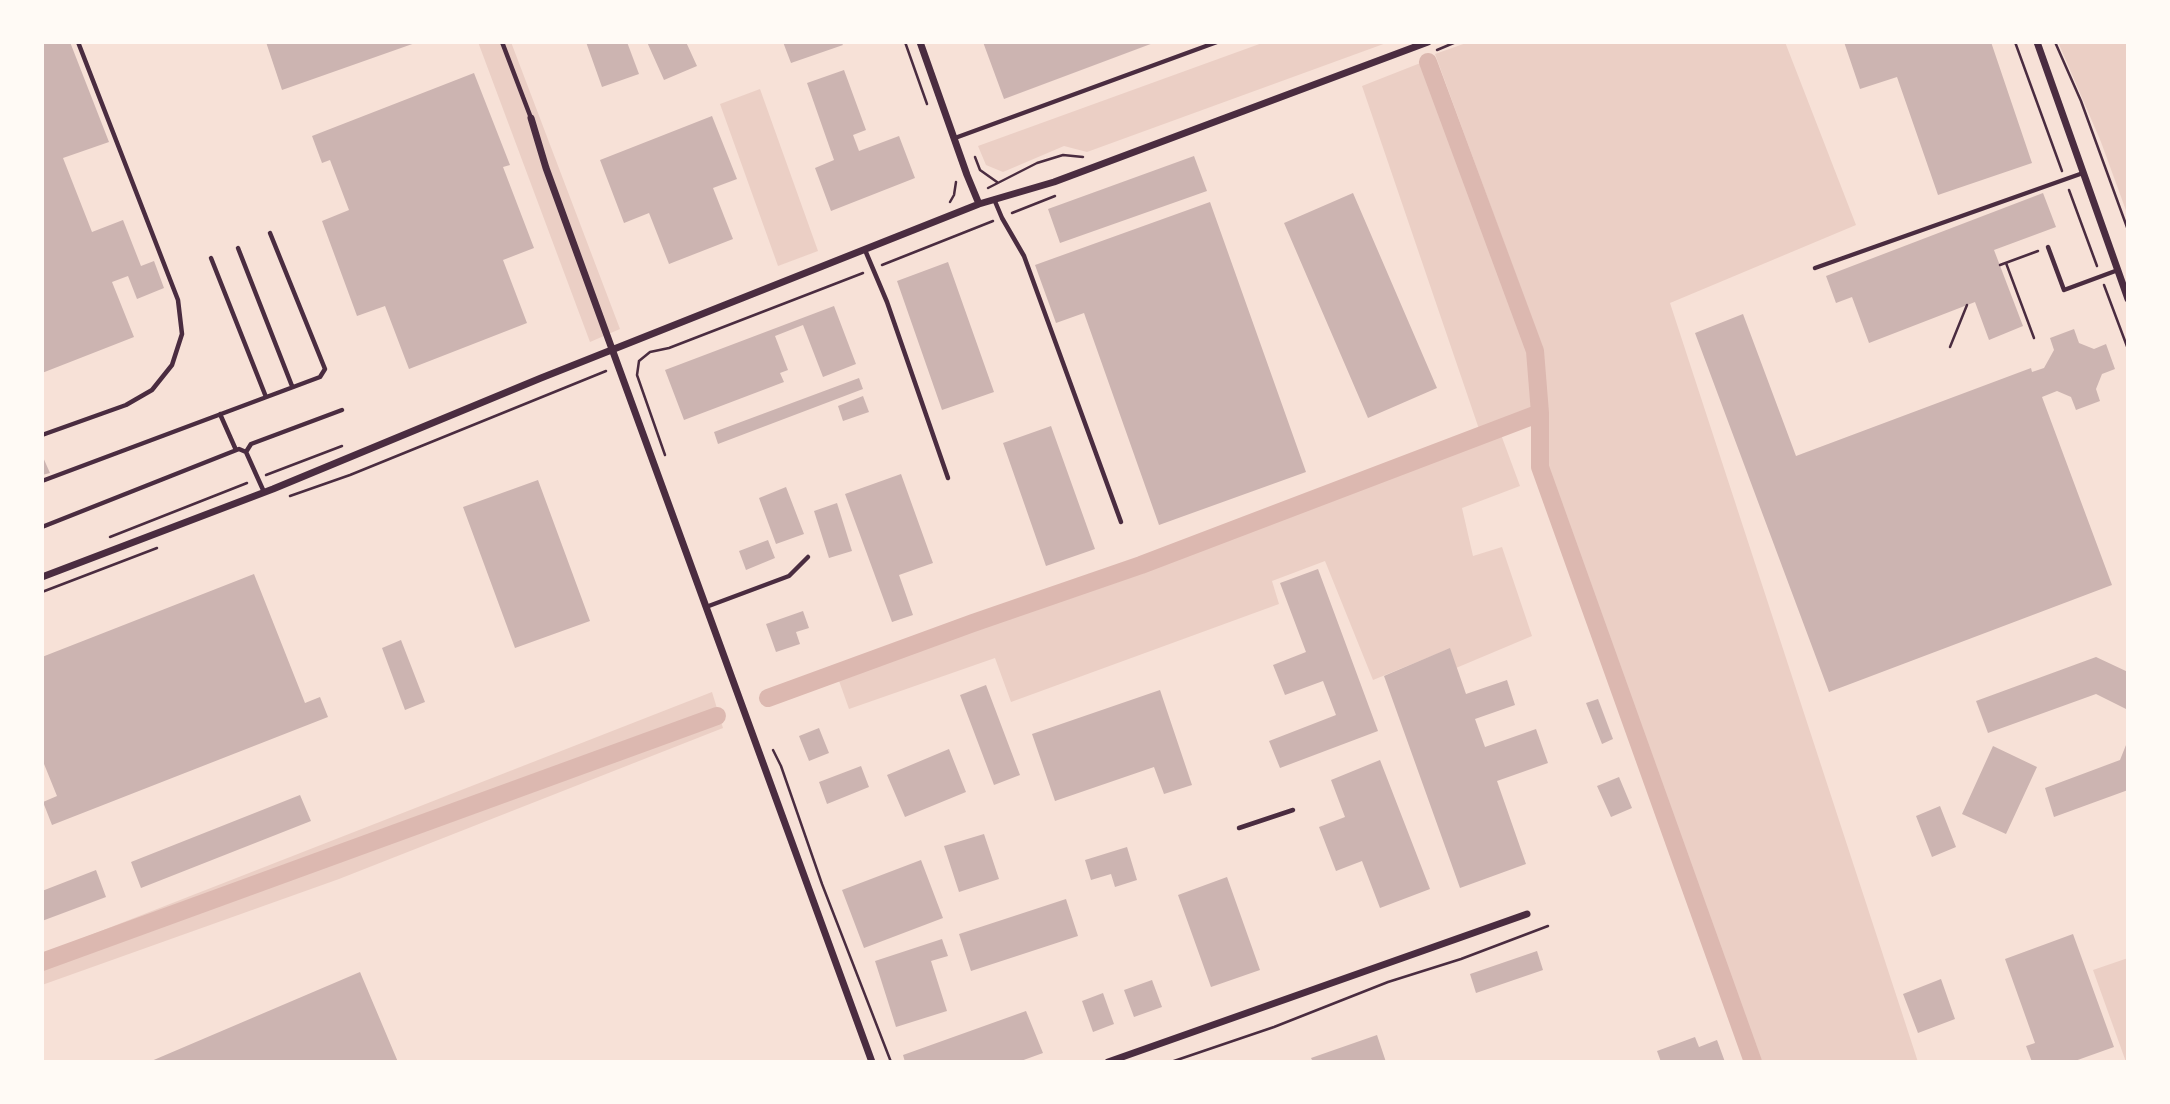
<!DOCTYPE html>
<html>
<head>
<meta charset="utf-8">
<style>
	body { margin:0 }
	#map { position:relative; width:2170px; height:1104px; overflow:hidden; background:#f7e1d7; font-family:"Golos Text",sans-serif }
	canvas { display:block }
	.frame { position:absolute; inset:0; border:44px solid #fffaf5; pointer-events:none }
</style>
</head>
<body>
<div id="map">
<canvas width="2170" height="1104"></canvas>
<div class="frame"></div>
</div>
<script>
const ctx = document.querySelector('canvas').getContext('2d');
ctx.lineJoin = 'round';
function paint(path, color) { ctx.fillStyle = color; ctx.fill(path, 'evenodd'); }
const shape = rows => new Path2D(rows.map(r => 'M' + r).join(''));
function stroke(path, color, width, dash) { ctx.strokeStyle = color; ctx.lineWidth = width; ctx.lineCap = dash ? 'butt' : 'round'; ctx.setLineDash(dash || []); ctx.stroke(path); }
const green = shape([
	[478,42,511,42,620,329,590,342],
	[1265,42,1389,42,1087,152,1064,146,1003,172,986,165,978,146],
	[1469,42,1785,42,1856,225,1670,303,1918,1062,1761,1062,1547,467,1541,344,1435,54],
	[2058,42,2128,42,2128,216,2101,142],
	[1423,62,1530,353,1534,411,1480,432,1362,86],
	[760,89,818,251,778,266,720,104],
	[1500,432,1520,486,1462,508,1473,556,1502,547,1532,636,1456,668,1449,649,1373,680,1325,561,1272,581,1279,604,1011,702,995,658,849,709,838,678,1143,570],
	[712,692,723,728,339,879,42,985,42,954],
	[2128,958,2128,1062,2126,1062,2093,970]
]);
const canal = shape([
	[1428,62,1535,351,1540,413,1540,467,1753,1062],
	[768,698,973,623,1141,565,1540,413],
	[42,962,717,716]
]);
const building = shape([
	[42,42,70,42,109,142,63,158,92,232,123,220,141,266,154,261,164,288,137,299,128,276,112,282,134,337,42,373],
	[266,42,418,42,282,90],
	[586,42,627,42,639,74,602,87],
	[647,42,686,42,697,66,664,80],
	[783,42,841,42,843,45,791,63],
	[983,42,1156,42,1004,99],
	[1844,42,1991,42,2032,163,1938,195,1897,77,1860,89],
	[844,70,866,130,853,135,859,151,899,136,915,178,831,211,815,168,834,160,807,83],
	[474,73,510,165,503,167,534,248,503,260,527,323,409,369,385,306,357,316,322,221,349,210,330,160,322,163,312,136],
	[712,116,737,179,713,188,733,239,669,264,649,213,624,223,600,160],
	[1194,156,1207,191,1060,243,1048,209],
	[1353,193,1437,388,1368,418,1284,223],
	[2043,193,2056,227,1994,250,2023,326,1989,340,1975,302,1869,343,1852,297,1836,303,1826,276],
	[1210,202,1306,472,1159,525,1084,313,1056,323,1035,265],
	[948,262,994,392,942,410,897,281],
	[834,306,856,364,823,377,803,325,775,336,788,370,780,373,784,382,684,420,665,370],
	[1743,314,1796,456,2031,368,2032,372,2044,368,2054,350,2050,338,2074,329,2079,343,2094,349,2106,344,2115,369,2102,374,2096,389,2100,401,2076,410,2071,397,2057,391,2042,397,2112,585,1829,692,1695,333],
	[859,378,863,389,718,444,714,432],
	[863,396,869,412,843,421,838,406],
	[1051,426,1095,549,1046,566,1003,443],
	[42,455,50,473,42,475],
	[901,474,933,563,899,575,913,615,892,622,845,494],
	[538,480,590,621,515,648,463,507],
	[786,487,804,534,776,544,759,498],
	[837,503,852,551,829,558,814,511],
	[768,540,775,558,746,570,739,551],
	[1318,569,1378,731,1280,768,1269,741,1336,715,1323,681,1285,695,1273,665,1306,652,1280,583],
	[254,574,305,703,320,697,328,717,52,825,43,802,57,796,42,759,42,657],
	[803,611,809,628,796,632,800,644,776,652,766,624],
	[401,640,425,702,405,710,382,648],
	[1450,648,1466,694,1507,680,1515,705,1475,719,1485,747,1536,729,1548,763,1497,781,1526,864,1460,888,1384,676],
	[2096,657,2128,672,2128,710,2096,694,1988,733,1976,701],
	[986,685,1020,775,994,785,960,695],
	[1160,690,1192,785,1164,794,1154,767,1055,801,1032,734],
	[1598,699,1613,739,1602,744,1586,703],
	[819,728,829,753,809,761,799,736],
	[2128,740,2128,790,2054,817,2045,788,2120,760],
	[1993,746,2037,767,2006,834,1962,814],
	[949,749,966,792,905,817,887,775],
	[1380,760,1430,889,1380,908,1362,861,1336,871,1319,827,1345,817,1331,780],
	[861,766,869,787,827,804,819,782],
	[1619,777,1632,808,1611,817,1597,786],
	[300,795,311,821,141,888,131,862],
	[1940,806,1956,847,1932,857,1916,816],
	[984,834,999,879,959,892,944,846],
	[1127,847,1137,880,1115,887,1111,874,1091,880,1085,860],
	[921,860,943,918,864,948,842,890],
	[96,870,106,897,42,921,42,891],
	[1227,877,1260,970,1211,987,1178,895],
	[1066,899,1078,936,971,971,959,934],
	[2073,934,2114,1047,2072,1062,2032,1062,2026,1046,2035,1043,2005,959],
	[942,939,948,956,931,961,947,1011,896,1027,875,961],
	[1537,951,1543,970,1476,993,1470,974],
	[360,972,398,1062,149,1062],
	[1941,979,1955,1019,1918,1033,1903,994],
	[1152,980,1162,1007,1134,1017,1124,990],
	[1103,993,1114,1024,1093,1032,1082,1001],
	[1026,1011,1043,1053,1018,1062,905,1062,903,1055],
	[1377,1035,1386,1062,1313,1062,1311,1058],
	[1695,1037,1699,1047,1717,1040,1725,1062,1661,1062,1657,1051]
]);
const path = shape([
	[905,42,927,104],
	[2015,42,2062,171],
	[2055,42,2081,101,2128,230],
	[1437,50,1456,42],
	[975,157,980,170,997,182],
	[988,188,1037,163,1063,155,1083,157],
	[2069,190,2097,266],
	[950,202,954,195,956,182],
	[1012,213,1055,196],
	[2006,263,2034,338],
	[882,265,993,221],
	[2000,265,2038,251],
	[2104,285,2128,349],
	[1950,347,1967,305],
	[665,455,637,375,639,361,650,352,669,348,863,273],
	[266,475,342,446],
	[290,496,350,475,606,371],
	[110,537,247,483],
	[42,592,157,548],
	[773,750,781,766,822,884,891,1062],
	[1171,1062,1274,1027,1388,982,1461,959,1548,926]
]);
const service = shape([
	[502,42,531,118],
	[955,138,1217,42],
	[994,199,1002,218,1024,256,1121,522],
	[2048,247,2064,290,2118,270],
	[238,248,292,386],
	[865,250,887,302,948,478],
	[211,258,266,397],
	[1815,268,2083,173],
	[220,414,236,450],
	[42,435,126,405,152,390,172,365,182,334,178,300,78,42],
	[246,452,251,444,342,410],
	[42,481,320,377,325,369,270,233],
	[42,527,239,449,246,452,264,492],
	[706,607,789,576,808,557],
	[1239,828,1293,810]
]);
const minor = shape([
	[920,42,967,175,979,204],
	[2037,42,2128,299],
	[531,118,546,168,872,1062],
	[42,577,273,489,541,378,979,204,1054,182,1428,42],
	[1108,1062,1527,914]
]);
paint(green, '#ebcfc5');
stroke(canal, '#dcb8b0', 18);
paint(building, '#ccb4b1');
stroke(path, '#4a2c40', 2.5);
stroke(service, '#4a2c40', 4.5);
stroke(minor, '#4a2c40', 7);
</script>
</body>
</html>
